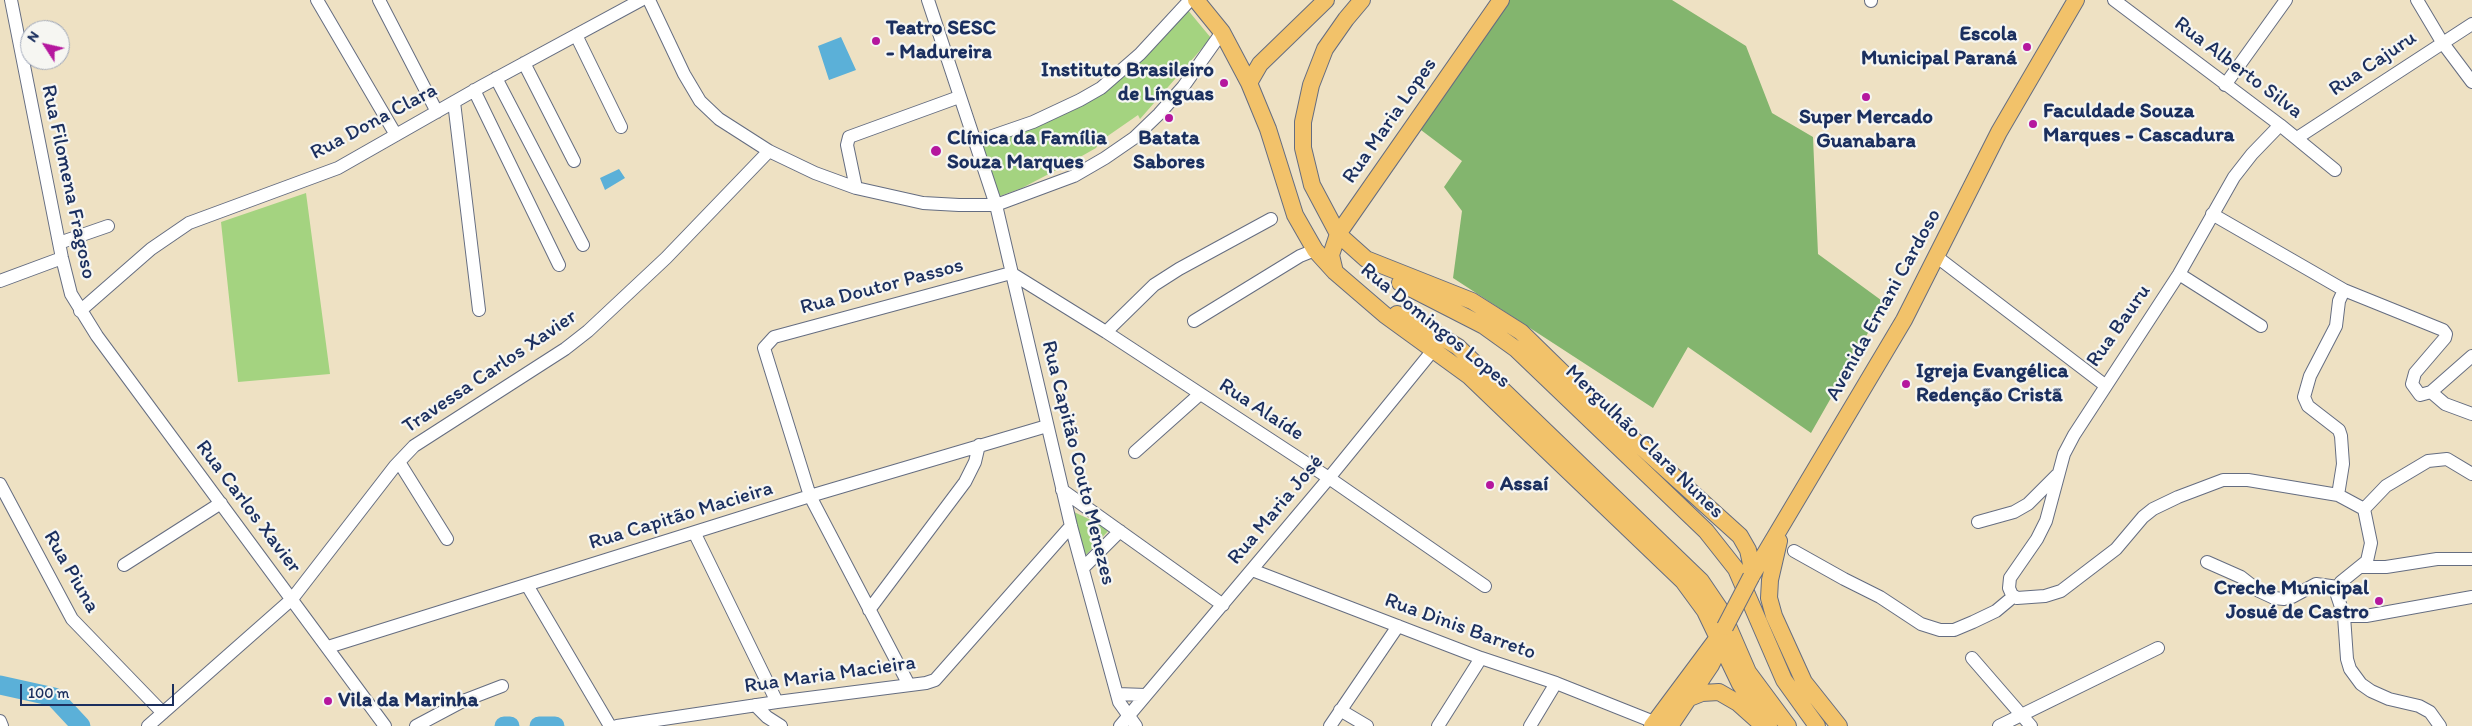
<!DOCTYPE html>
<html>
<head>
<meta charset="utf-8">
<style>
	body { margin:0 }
	#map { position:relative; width:2472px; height:726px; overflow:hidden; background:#eee1c3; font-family:Itim,sans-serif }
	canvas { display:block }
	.north { position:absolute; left:20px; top:20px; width:50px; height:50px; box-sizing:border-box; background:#f6f6f2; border:1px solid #9ea6b7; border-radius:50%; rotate:305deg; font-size:14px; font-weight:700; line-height:20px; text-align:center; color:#1b2f5e }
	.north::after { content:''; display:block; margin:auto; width:18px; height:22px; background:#b5179e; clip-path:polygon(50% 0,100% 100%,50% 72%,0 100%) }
	.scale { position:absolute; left:20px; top:684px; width:154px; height:22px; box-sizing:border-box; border:2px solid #1b2f5e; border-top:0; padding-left:6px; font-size:15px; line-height:18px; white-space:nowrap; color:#1b2f5e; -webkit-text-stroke:4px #f6f6f2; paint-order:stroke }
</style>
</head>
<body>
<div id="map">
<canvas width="2472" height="726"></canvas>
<div class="north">N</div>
<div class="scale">100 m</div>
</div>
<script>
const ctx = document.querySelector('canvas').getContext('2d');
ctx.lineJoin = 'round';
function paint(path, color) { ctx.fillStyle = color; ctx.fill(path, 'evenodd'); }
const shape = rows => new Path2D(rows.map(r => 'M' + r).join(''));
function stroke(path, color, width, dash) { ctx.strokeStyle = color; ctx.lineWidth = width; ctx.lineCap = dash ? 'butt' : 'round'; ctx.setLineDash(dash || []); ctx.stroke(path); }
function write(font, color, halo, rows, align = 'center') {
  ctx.font = font + ' Itim,sans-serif'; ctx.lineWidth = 4.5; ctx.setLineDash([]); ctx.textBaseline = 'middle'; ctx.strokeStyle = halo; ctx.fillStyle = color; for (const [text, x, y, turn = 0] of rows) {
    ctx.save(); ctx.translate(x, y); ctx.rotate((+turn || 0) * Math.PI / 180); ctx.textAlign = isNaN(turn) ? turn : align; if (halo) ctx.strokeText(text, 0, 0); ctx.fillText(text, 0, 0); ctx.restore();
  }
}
const green = shape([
	[1187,9,1211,38,1140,119,1138,115,1099,142,1096,148,1066,165,1022,188,1000,196,979,145,1064,113],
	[306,193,330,374,238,382,221,222],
	[1074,512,1110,529,1084,557]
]);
const forest = shape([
	[1507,0,1672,0,1746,46,1772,113,1813,137,1818,254,1885,303,1811,433,1688,347,1653,408,1453,278,1462,211,1444,187,1462,161,1417,127]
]);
const water = shape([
	[841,37,856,70,829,80,818,46],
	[619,169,625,178,605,190,600,178]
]);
const river = shape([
	[0,685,54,697,81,726],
	[504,726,510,726],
	[539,726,555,726]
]);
const minor = shape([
	[11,0,62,258,71,294,97,336,385,726],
	[317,0,396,135],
	[379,0,437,112],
	[649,0,684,74,700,101,719,119,769,151,815,173,856,188,923,203,959,205,996,205,1074,176,1105,158,1134,138,1159,114,1183,87,1222,32],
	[928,0,996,205,1071,526,1119,702,1136,726],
	[2114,0,2280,125,2335,170],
	[2417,0,2442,42,2472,82],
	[1871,1,1871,0],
	[576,35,621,127],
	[524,63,574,161],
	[496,78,583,245],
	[2225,85,2286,0],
	[474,90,559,265],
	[454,102,479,310],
	[2280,125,2252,154,2234,177,2179,274,2074,435,2064,454,2046,521,2037,539,2010,578,2009,588,2012,595,2017,598,2045,596,2061,591,2116,549,2143,517,2153,509,2178,497,2223,480,2248,480,2338,495,2364,509,2371,543,2367,561,2341,582,2336,592,2344,616,2347,659,2350,669,2361,684,2371,691,2389,699,2419,706,2430,712,2440,726],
	[2297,138,2472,24],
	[975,142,1033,122,1080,100,1101,88,1140,54,1190,0],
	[856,188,847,145,849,137,959,97],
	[2212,214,2344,290,2443,330,2446,334,2445,338,2415,373,2412,384,2420,395,2431,392,2472,356],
	[59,243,108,226],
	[1937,257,2106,386],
	[2179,274,2261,326],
	[0,281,62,258],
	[80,311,151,249,189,223,338,168,482,86,641,0],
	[1194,321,1300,256,1315,250],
	[1106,332,1154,285,1179,269,1271,219],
	[2431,392,2445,404,2472,414],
	[1135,452,1200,394],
	[399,462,447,539],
	[0,484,72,619,163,713],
	[1062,490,1223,605],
	[2338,495,2343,464,2341,436,2339,430,2308,406,2304,397,2310,376,2336,326,2339,301,2344,290],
	[2364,509,2386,486,2428,461,2447,459,2472,474],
	[1978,522,2014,512,2028,504,2057,475],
	[695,534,777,702],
	[1794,551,1844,579,1880,597,1921,624,1940,630,1954,630,1973,622,1996,611,2014,596],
	[2207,562,2241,577,2259,591,2274,598,2284,599,2292,597,2316,584,2338,587],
	[124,565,221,503],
	[2362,567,2386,567,2437,559,2472,559],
	[1083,568,1120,531],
	[1252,570,1481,658,1556,683,1654,722],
	[527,585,610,726],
	[869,610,965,482,975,462,979,445],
	[2344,616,2366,616,2472,597],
	[328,647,810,496,1047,426],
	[1972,658,2031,726],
	[909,685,810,496,764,348,774,337,1011,273,1106,332,1329,478,1485,586],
	[1117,694,1146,695],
	[755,705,767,717,781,726],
	[1340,710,1367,726],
	[0,721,2,726],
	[148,726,292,599,395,466,414,446,565,349,588,331,666,258,769,151],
	[416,726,463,701,502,686],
	[617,726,777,702,926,683,935,680,1071,526],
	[1120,726,1329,478,1434,349],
	[1330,726,1398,626],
	[1438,726,1481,658],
	[1530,726,1556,683],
	[1999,726,2158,648]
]);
const major = shape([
	[1196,0,1222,32,1249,83,1268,129,1295,215,1315,250,1335,272,1385,315,1469,376,1683,581,1705,611,1740,684,1769,726],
	[1362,0,1346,19,1325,49,1311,85,1303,122,1303,148,1312,185,1338,234,1366,259,1472,301,1521,332,1606,415,1740,536,1748,550,1753,573],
	[1249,83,1260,64,1326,0],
	[1335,272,1331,255,1338,234,1501,0],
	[1400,283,1484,326,1516,349,1706,531,1736,569,1784,680,1817,726],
	[1397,314,1425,327,1458,347,1701,581,1722,612,1748,672,1788,726],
	[1779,541,1770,580,1769,598,1774,616,1804,682,1839,726],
	[1751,577,1904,320,1999,132,2076,0],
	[1687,699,1702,693,1719,692,1738,703,1757,720],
	[1652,726,1722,632],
	[1670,726,1711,665,1716,655,1718,639]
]);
const majorBridge = shape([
	[1725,627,1751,577]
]);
const markers = [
	[876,41,5,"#b5179e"],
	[2027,47,5,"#b5179e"],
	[1224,83,5,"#b5179e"],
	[1866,97,5,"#b5179e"],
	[1169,118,5,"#b5179e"],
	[2033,124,5,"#b5179e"],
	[936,151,6,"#b5179e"],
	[1906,384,5,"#b5179e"],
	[1490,485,5,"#b5179e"],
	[2379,601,5,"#b5179e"],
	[328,701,5,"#b5179e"]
];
const poiNames = [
	["Teatro SESC",886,29],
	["- Madureira",886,53],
	["Escola",2017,35,"right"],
	["Municipal Paraná",2017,59,"right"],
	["Instituto Brasileiro",1214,71,"right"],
	["de Línguas",1214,95,"right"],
	["Faculdade Souza",2043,112],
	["Marques - Cascadura",2043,136],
	["Super Mercado",1866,118,"center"],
	["Guanabara",1866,142,"center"],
	["Clínica da Família",947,139],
	["Souza Marques",947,163],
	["Batata",1169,139,"center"],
	["Sabores",1169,163,"center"],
	["Igreja Evangélica",1916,372],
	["Redenção Cristã",1916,396],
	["Assaí",1500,485],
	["Creche Municipal",2369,589,"right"],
	["Josué de Castro",2369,613,"right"],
	["Vila da Marinha",338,701]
];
const streetNames = [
	["Rua Cajuru",2373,64,-34],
	["Rua Alberto Silva",2238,68,37],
	["Rua Maria Lopes",1390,121,-55],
	["Rua Dona Clara",374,122,-28],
	["Rua Filomena Fragoso",68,182,78],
	["Rua Doutor Passos",882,287,-15],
	["Avenida Ernani Cardoso",1884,305,-61],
	["Rua Domingos Lopes",1435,326,39],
	["Rua Bauru",2119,326,-55],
	["Travessa Carlos Xavier",490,372,-34],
	["Rua Alaíde",1261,410,33],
	["Mergulhão Clara Nunes",1644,442,44],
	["Rua Capitão Couto Menezes",1078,463,76],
	["Rua Carlos Xavier",248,507,53],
	["Rua Maria José",1276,510,-50],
	["Rua Capitão Macieira",681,516,-17],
	["Rua Piuna",71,572,60],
	["Rua Dinis Barreto",1460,627,20],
	["Rua Maria Macieira",830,675,-8]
];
paint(green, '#a4d380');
paint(forest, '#83b56e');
paint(water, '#5bb0d8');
stroke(river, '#5bb0d8', 19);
stroke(minor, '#656d81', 14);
stroke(major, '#656d81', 18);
stroke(minor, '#fff', 12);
stroke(major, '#f2c26a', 16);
stroke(majorBridge, '#656d81', 18, []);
stroke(majorBridge, '#f2c26a', 16);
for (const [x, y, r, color] of markers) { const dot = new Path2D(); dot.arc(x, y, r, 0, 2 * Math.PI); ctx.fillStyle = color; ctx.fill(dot); stroke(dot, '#f6f6f2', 2); }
write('bold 21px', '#1b2f5e', '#f6f6f2', poiNames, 'left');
write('21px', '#1b2f5e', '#f6f6f2', streetNames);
</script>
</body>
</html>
